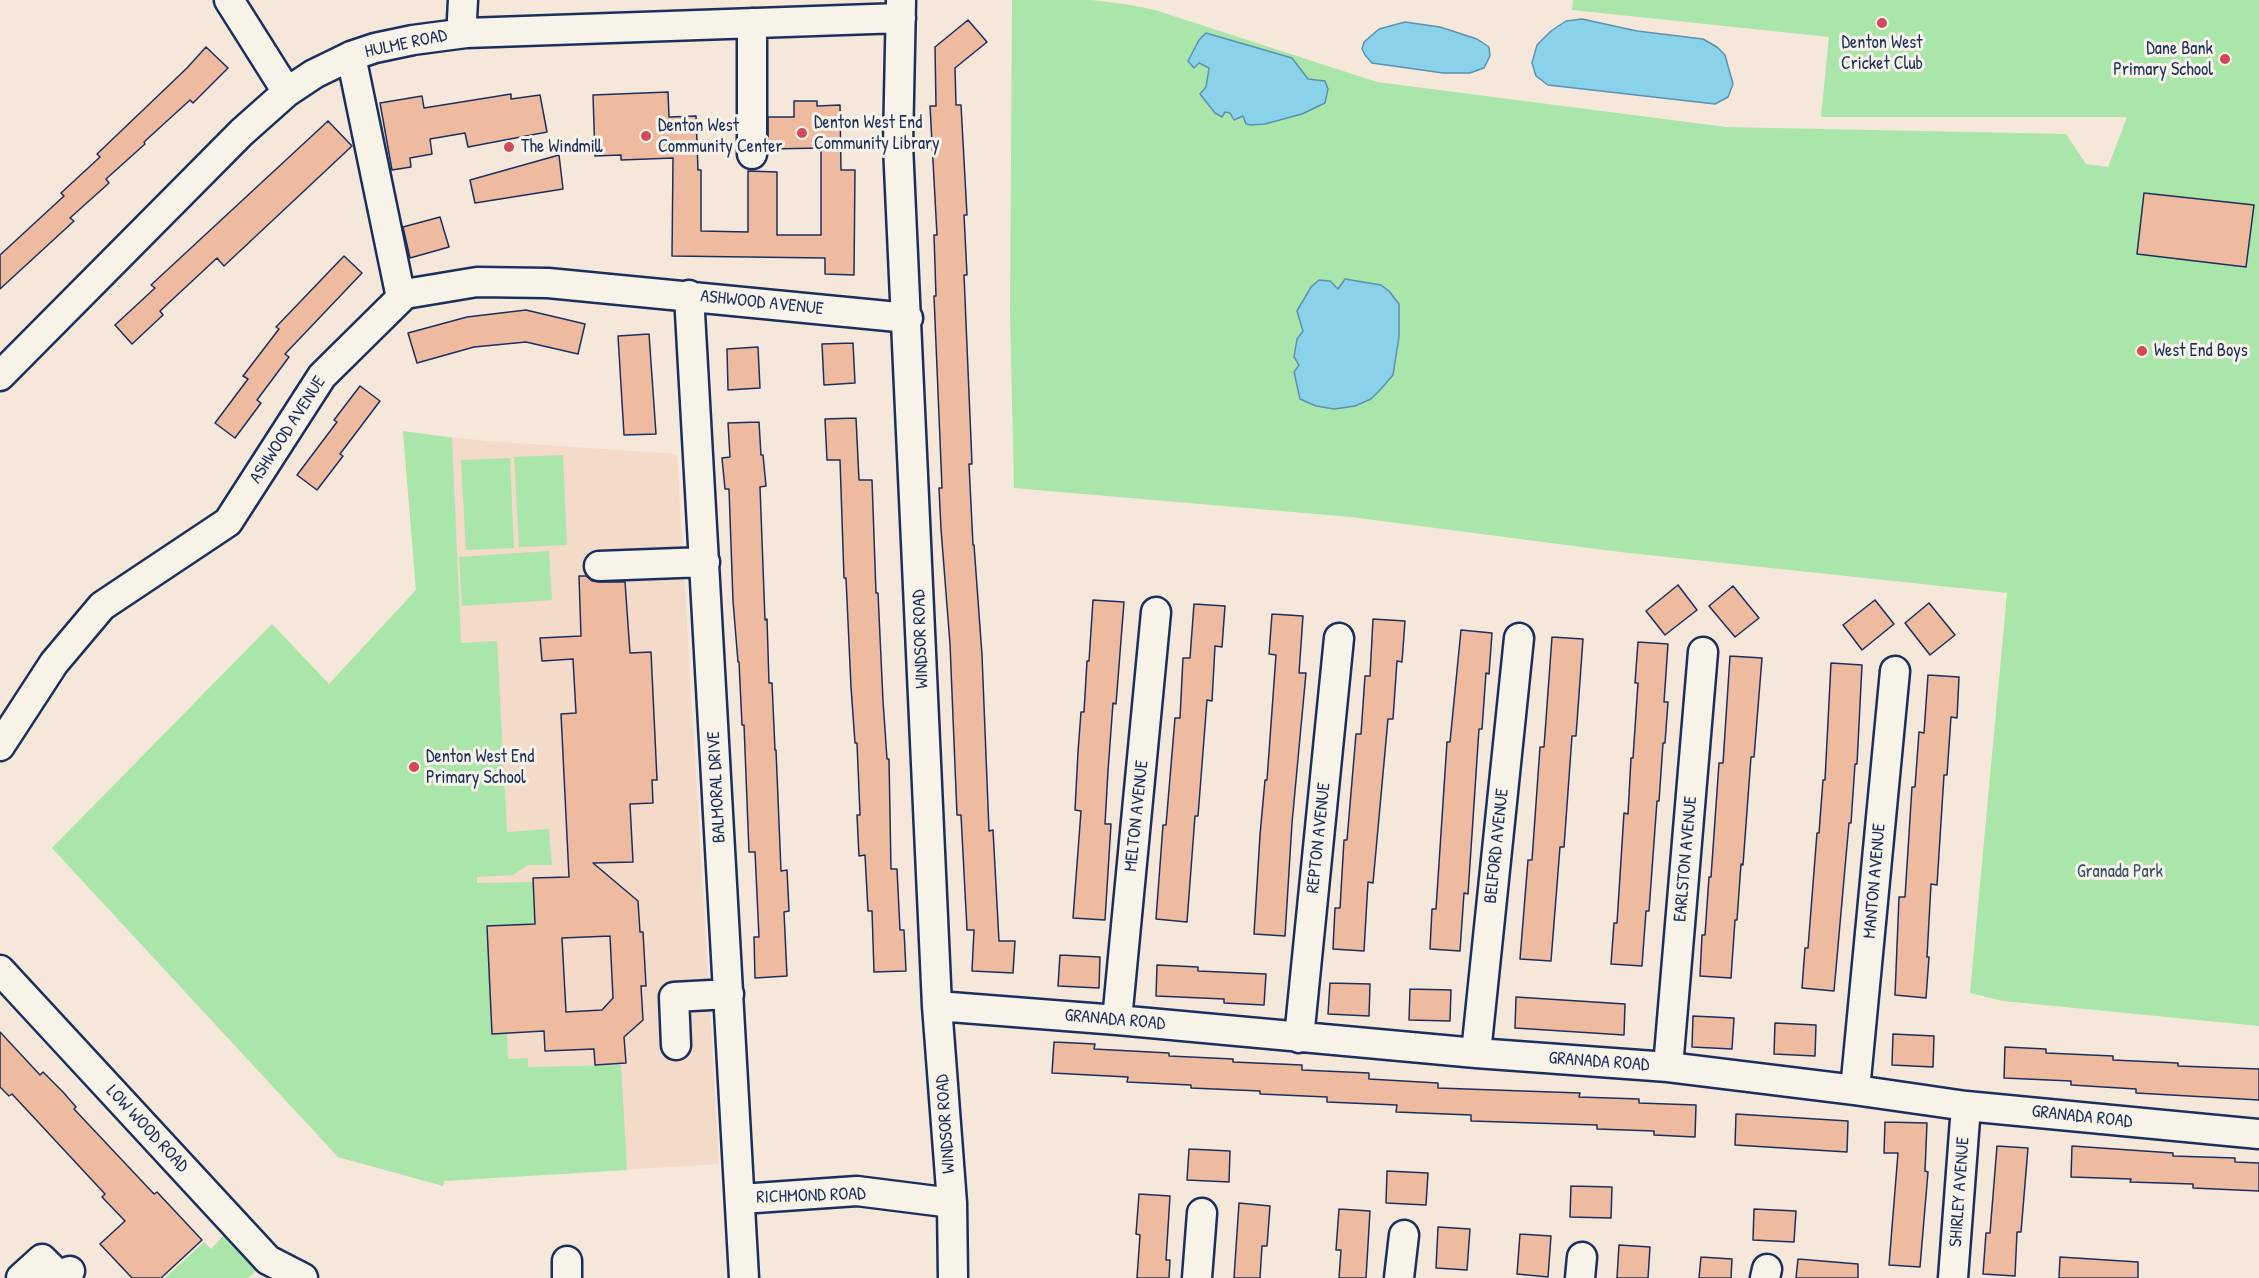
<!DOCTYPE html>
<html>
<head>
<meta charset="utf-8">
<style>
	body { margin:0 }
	canvas { display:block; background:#f5e8da }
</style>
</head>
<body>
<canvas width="2259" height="1278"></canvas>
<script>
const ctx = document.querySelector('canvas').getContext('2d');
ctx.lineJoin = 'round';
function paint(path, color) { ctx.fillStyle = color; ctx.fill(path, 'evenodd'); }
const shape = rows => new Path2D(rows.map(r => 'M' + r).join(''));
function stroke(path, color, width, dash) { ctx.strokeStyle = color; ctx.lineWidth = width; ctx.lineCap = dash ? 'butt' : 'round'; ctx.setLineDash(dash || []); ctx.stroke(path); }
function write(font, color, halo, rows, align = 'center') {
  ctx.font = font + ' "Patrick Hand",sans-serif'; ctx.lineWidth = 6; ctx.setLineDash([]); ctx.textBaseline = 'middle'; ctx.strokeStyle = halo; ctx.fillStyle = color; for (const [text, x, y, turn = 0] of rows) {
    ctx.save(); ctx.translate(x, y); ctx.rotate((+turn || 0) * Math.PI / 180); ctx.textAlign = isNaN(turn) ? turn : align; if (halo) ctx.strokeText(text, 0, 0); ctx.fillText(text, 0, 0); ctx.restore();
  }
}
const built = shape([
	[403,431,486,441,677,454,719,1164,444,1181,443,1186,338,1157,52,848,272,624,329,684,416,590]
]);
const green = shape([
	[1012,0,1092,0,1131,5,1155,10,1377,82,1726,127,2066,134,2086,164,2108,167,2127,117,1821,117,1829,37,1572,10,1573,0,2259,0,2259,1026,2003,1001,1970,993,2007,593,1620,552,1351,517,1014,488,1010,314],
	[403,431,452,438,461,643,497,641,507,832,549,829,552,865,528,865,513,875,477,877,477,883,533,882,535,924,493,1034,507,1033,508,1059,528,1058,528,1067,621,1065,627,1170,444,1181,443,1186,338,1157,52,848,272,624,329,684,416,590],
	[563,455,567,545,519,547,514,457],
	[510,458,514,548,466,550,461,460],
	[549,551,552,600,462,606,459,557],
	[224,1235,257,1270,248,1278,165,1278,204,1242,211,1249]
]);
const water = shape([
	[1582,19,1637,31,1703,39,1717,47,1725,55,1733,84,1728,97,1715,104,1548,85,1536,76,1532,63,1537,45,1551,31,1566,21,1582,19],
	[1405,22,1440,27,1477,39,1489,47,1490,56,1484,68,1470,73,1443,73,1372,63,1365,55,1362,49,1364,42,1379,29,1405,22],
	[1206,33,1292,58,1308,79,1325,81,1328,89,1325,103,1302,114,1265,124,1250,125,1246,124,1243,116,1234,120,1230,113,1225,112,1222,117,1215,113,1200,94,1206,87,1209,68,1199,63,1194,68,1188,61,1199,40,1206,33],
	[1345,279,1381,285,1389,291,1399,304,1399,337,1393,375,1381,389,1371,399,1355,406,1334,409,1316,406,1300,399,1294,372,1299,365,1294,357,1297,339,1303,331,1297,311,1311,287,1319,280,1330,281,1338,289,1345,279]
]);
const building = shape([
	[968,20,987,42,955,68,956,105,961,105,967,215,964,215,967,275,964,275,972,464,969,464,973,545,974,545,982,655,989,831,993,830,999,941,1015,941,1013,973,972,971,974,930,967,930,961,815,957,815,950,644,941,529,939,488,942,488,934,296,936,296,934,235,937,235,930,106,936,106,935,47,968,20],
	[206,47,228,68,193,103,190,100,144,142,145,144,106,179,109,183,70,218,74,221,0,289,0,255,64,196,61,193,100,157,97,154,187,68,206,47],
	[668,92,669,117,696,116,698,170,701,170,701,231,748,232,748,171,777,172,777,235,821,235,821,148,768,149,768,117,794,117,794,101,817,101,817,106,840,105,841,170,855,170,854,275,825,274,825,258,672,256,673,158,621,160,621,155,595,156,593,95,668,92],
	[511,94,511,99,540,95,547,132,468,147,465,133,430,139,432,154,410,158,411,167,392,170,380,103,422,96,424,108,511,94],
	[328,121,352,146,224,266,217,258,160,311,163,315,132,344,115,325,155,288,151,285,328,121],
	[559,155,563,189,475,203,470,180,559,155],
	[2144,193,2254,205,2246,267,2137,254,2144,193],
	[440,217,449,247,410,258,403,227,440,217],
	[344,256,362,273,285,354,289,357,257,400,261,403,235,438,215,423,248,379,243,376,279,329,276,327,344,256],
	[526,310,585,324,578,354,526,342,474,347,417,363,408,333,467,317,526,310],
	[649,334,656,434,624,435,618,336,649,334],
	[853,343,855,383,824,385,822,344,853,343],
	[758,347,760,388,728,390,727,349,758,347],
	[360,386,380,401,340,454,343,456,317,490,297,475,337,422,334,420,360,386],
	[856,418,859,480,872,480,876,593,878,593,883,701,887,759,889,759,891,869,897,869,900,930,904,930,906,971,874,972,872,911,868,911,865,855,859,856,857,815,860,815,857,743,855,743,851,687,846,578,844,578,840,460,827,460,825,419,856,418],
	[759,422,761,455,763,455,766,486,760,487,765,620,767,619,769,683,772,683,775,750,776,750,781,871,787,870,789,911,784,912,787,976,755,978,754,937,759,937,755,852,749,852,744,725,742,725,739,662,738,662,733,601,729,489,725,489,722,458,730,457,728,423,759,422],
	[579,576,586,576,592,581,599,582,625,582,630,653,651,652,657,780,652,780,653,803,630,804,633,862,593,863,638,901,640,932,643,932,646,986,641,986,643,1020,624,1037,626,1063,595,1065,594,1049,545,1051,544,1031,492,1034,487,926,535,924,533,878,569,877,561,714,576,713,573,659,542,661,540,638,581,636,579,576],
	[610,936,613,998,602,1010,566,1012,562,938,610,936],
	[1678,585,1697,610,1665,635,1646,611,1678,585],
	[1733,586,1759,618,1735,637,1709,606,1733,586],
	[1093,600,1124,602,1116,704,1113,703,1108,771,1105,824,1111,824,1105,920,1073,918,1081,811,1075,810,1078,752,1081,712,1084,712,1087,661,1089,661,1093,600],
	[1875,600,1894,624,1862,650,1843,625,1875,600],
	[1929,603,1955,635,1930,655,1905,623,1929,603],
	[1194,604,1225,606,1222,647,1215,646,1212,701,1207,700,1198,816,1195,816,1187,922,1156,919,1163,825,1166,825,1175,718,1180,718,1183,658,1190,658,1194,604],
	[1272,614,1303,616,1299,673,1306,673,1292,823,1285,936,1254,934,1260,835,1265,780,1267,780,1276,655,1269,654,1272,614],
	[1373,619,1405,621,1402,662,1397,661,1393,719,1388,719,1373,883,1368,882,1364,951,1333,949,1335,908,1340,908,1344,840,1347,840,1356,734,1361,734,1365,676,1370,676,1373,619],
	[1461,630,1492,633,1489,674,1486,673,1482,729,1479,729,1468,894,1464,893,1460,951,1430,949,1432,909,1436,909,1447,742,1450,742,1461,630],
	[1552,637,1583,639,1576,736,1572,736,1564,847,1560,847,1551,961,1520,959,1528,860,1532,860,1540,747,1544,747,1552,637],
	[1638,642,1668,644,1664,702,1668,702,1665,743,1663,743,1659,801,1657,801,1649,911,1646,911,1642,966,1611,964,1614,923,1617,923,1624,813,1628,814,1631,758,1633,758,1638,683,1635,683,1638,642],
	[1730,656,1762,658,1754,757,1751,757,1743,865,1741,864,1737,920,1735,920,1731,978,1700,976,1702,935,1705,935,1709,877,1711,877,1719,763,1723,763,1730,656],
	[1831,663,1862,665,1857,764,1855,764,1851,823,1849,823,1834,991,1802,988,1805,948,1808,948,1817,833,1819,833,1823,780,1825,780,1831,663],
	[1928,675,1959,677,1957,718,1951,717,1947,775,1944,775,1937,885,1931,884,1927,957,1929,957,1926,998,1895,995,1899,897,1905,897,1912,787,1915,787,1919,732,1924,733,1928,675],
	[1060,955,1100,957,1099,988,1058,986,1060,955],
	[1157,965,1198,967,1198,971,1266,974,1264,1005,1224,1003,1224,999,1156,996,1157,965],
	[1330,983,1370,984,1369,1016,1328,1014,1330,983],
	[1410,989,1451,990,1450,1021,1409,1020,1410,989],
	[1516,997,1625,1004,1624,1035,1515,1028,1516,997],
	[1693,1016,1734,1018,1732,1049,1692,1047,1693,1016],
	[1775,1023,1816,1025,1815,1056,1774,1054,1775,1023],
	[0,1032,40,1075,43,1072,63,1092,76,1107,74,1109,154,1194,157,1192,202,1240,161,1278,132,1278,100,1244,125,1221,102,1197,105,1194,12,1094,9,1096,0,1087,0,1032],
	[1893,1034,1934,1036,1933,1067,1892,1065,1893,1034],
	[1054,1042,1095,1044,1094,1049,1169,1053,1169,1056,1233,1059,1233,1062,1302,1065,1302,1070,1369,1073,1369,1079,1438,1083,1438,1088,1580,1093,1579,1097,1639,1099,1639,1103,1696,1105,1695,1137,1654,1135,1654,1131,1597,1129,1597,1125,1471,1121,1471,1115,1396,1112,1397,1105,1327,1102,1327,1097,1260,1094,1260,1091,1191,1088,1191,1085,1127,1082,1128,1077,1052,1073,1054,1042],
	[2005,1047,2046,1049,2046,1053,2113,1056,2113,1060,2178,1063,2178,1066,2259,1069,2259,1100,2136,1093,2136,1089,2071,1085,2071,1081,2004,1078,2005,1047],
	[1736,1114,1848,1121,1847,1152,1735,1145,1736,1114],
	[1885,1122,1927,1123,1925,1171,1928,1172,1920,1267,1889,1265,1898,1153,1884,1153,1885,1122],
	[1997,1146,2028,1148,2021,1232,2017,1232,2015,1276,1983,1274,1986,1233,1990,1233,1997,1146],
	[2072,1146,2173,1153,2173,1156,2235,1158,2235,1162,2259,1163,2259,1191,2193,1188,2193,1184,2130,1182,2131,1179,2071,1177,2072,1146],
	[1189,1149,1230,1151,1229,1182,1187,1180,1189,1149],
	[1387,1171,1428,1173,1426,1205,1386,1203,1387,1171],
	[1571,1186,1612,1187,1611,1218,1570,1217,1571,1186],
	[1139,1194,1170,1196,1166,1260,1170,1260,1169,1278,1137,1278,1140,1235,1136,1234,1139,1194],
	[1239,1203,1270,1206,1267,1246,1262,1246,1260,1278,1234,1278,1239,1203],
	[1339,1209,1370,1211,1366,1278,1339,1278,1341,1250,1336,1250,1339,1209],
	[1754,1209,1796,1211,1794,1242,1753,1240,1754,1209],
	[1438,1227,1470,1229,1467,1270,1436,1268,1438,1227],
	[1520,1234,1551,1236,1548,1277,1517,1274,1520,1234],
	[1619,1245,1650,1247,1648,1278,1617,1278,1619,1245],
	[1701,1257,1732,1259,1731,1278,1699,1278,1701,1257],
	[2060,1257,2138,1262,2138,1278,2059,1278,2060,1257],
	[1798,1259,1858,1264,1858,1278,1796,1278,1798,1259]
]);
const minor = shape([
	[229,0,287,92],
	[463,0,462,19,466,33],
	[901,0,898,145,937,1006,952,1203,953,1278],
	[351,56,401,298],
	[752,154,752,23],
	[689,295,744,1278],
	[0,376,242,132,287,92,314,74,351,56,375,48,413,40,466,33,901,18],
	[599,566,705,562],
	[0,746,54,663,102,606,228,522,322,376,405,294,477,282,548,283,908,318],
	[0,970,268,1260,303,1278],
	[937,1006,1117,1020,1476,1053,1668,1067,1855,1090,1966,1106,2259,1134],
	[1117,1020,1156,612],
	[1299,1038,1339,638],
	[676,1045,674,997,729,994],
	[1476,1053,1519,638],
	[1668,1067,1703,652],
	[1855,1090,1895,671],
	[741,1199,857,1191,952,1203],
	[21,1278,42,1259,58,1275,70,1271],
	[567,1278,567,1261],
	[1197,1278,1202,1213],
	[1399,1278,1404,1235],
	[1580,1278,1582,1257],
	[1765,1278,1767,1269],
	[1953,1278,1966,1106]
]);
const markers = [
	[1882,23,6,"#d1495b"],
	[2225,59,6,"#d1495b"],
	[802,133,6,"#d1495b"],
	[646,136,6,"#d1495b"],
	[509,147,6,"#d1495b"],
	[2142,351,6,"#d1495b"],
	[414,767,6,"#d1495b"]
];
const poiNames = [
	["Denton West",1882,43,"center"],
	["Cricket Club",1882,64,"center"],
	["Dane Bank",2213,49,"right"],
	["Primary School",2213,70,"right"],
	["Denton West End",814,123],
	["Community Library",814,144],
	["Denton West",658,126],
	["Community Center",658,147],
	["The Windmill",521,147],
	["West End Boys",2154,351],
	["Denton West End",426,757],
	["Primary School",426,778]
];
const streetNames = [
	["HULME ROAD",406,44,-12],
	["ASHWOOD AVENUE",762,303,6],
	["ASHWOOD AVENUE",288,430,-57],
	["WINDSOR ROAD",921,639,-92],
	["BALMORAL DRIVE",717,787,-93],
	["MELTON AVENUE",1137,816,-84],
	["REPTON AVENUE",1319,838,-84],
	["BELFORD AVENUE",1497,846,-84],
	["EARLSTON AVENUE",1686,859,-85],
	["MANTON AVENUE",1875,881,-85],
	["GRANADA ROAD",1115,1020,5],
	["GRANADA ROAD",1599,1062,4],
	["GRANADA ROAD",2082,1117,6],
	["WINDSOR ROAD",946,1124,-94],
	["LOW WOOD ROAD",147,1129,47],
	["SHIRLEY AVENUE",1960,1192,-86],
	["RICHMOND ROAD",811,1196,-2]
];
const parkNames = [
	["Granada Park",2120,872]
];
paint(built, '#f3dac9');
paint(green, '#aae5aa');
paint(water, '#89d2ea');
stroke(water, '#5d91b2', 1.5);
paint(building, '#efbba0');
stroke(building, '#1b2f5e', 1.5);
stroke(minor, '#1b2f5e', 33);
stroke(minor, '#f7f3e8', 28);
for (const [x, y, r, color] of markers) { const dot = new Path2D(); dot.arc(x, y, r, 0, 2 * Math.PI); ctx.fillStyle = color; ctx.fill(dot); stroke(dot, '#f7f3e8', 2); }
write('18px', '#1b2f5e', '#f7f3e8', poiNames, 'left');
write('18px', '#1b2f5e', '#f7f3e8', streetNames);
write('18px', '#38536d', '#f7f3e8', parkNames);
</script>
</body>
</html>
